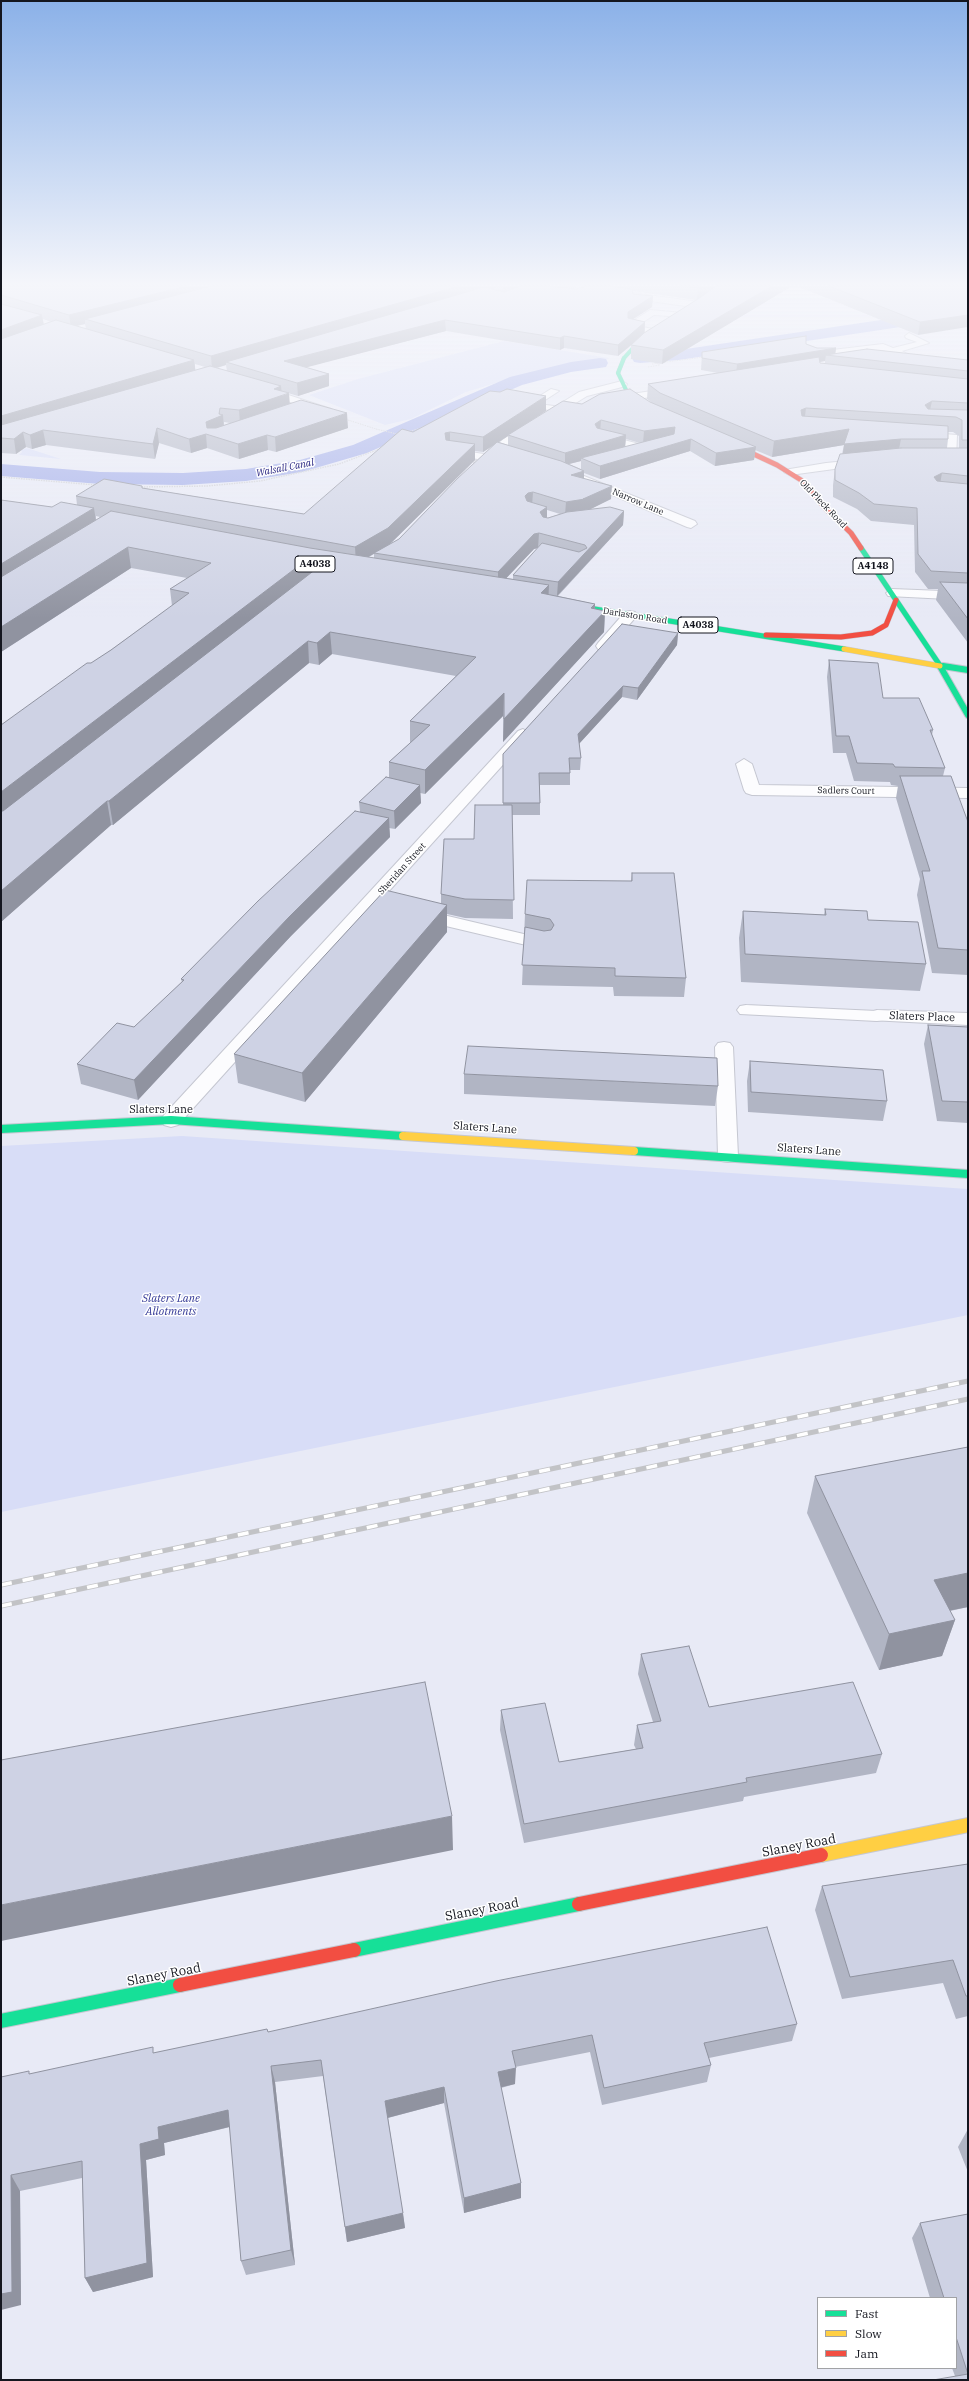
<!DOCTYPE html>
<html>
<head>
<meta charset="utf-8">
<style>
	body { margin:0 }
	#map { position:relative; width:969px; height:2381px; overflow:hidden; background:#e8eaf6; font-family:"IBM Plex Serif",serif }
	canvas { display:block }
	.frame { position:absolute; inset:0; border:2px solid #14161f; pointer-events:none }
	.legend { position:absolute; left:817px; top:2297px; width:140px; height:72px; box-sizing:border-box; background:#fff; border:1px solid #a1a2a5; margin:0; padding:5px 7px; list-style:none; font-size:12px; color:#14161f }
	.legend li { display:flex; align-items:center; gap:8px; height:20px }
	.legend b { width:20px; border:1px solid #a1a2a5 }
</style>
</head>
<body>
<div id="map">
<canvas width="969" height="2381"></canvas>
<div class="frame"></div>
<ul class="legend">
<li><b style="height:5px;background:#16e098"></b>Fast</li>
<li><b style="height:5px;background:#ffcf43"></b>Slow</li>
<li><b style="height:5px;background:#f24e42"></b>Jam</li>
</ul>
</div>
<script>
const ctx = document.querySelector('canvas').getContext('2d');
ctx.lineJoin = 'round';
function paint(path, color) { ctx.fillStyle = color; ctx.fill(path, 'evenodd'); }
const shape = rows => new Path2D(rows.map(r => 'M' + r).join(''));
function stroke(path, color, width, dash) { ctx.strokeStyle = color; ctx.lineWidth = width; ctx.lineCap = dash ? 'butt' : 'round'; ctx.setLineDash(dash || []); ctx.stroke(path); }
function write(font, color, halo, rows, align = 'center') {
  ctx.font = font + ' "IBM Plex Serif",serif'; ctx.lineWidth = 3; ctx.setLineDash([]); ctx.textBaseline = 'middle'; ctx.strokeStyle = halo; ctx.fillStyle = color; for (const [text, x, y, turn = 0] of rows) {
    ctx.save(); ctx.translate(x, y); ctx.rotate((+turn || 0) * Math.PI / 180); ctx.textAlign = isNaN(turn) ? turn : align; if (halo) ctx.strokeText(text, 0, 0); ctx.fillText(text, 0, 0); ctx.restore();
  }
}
const green = shape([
	[504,341,609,358,605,361,560,366,513,378,466,392,411,419,385,425,309,395,358,379],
	[27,448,61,459,19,455,22,452,21,450],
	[182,1136,968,1189,968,1315,1,1512,1,1146]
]);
const canal = shape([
	[968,307,968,317,679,360,640,363,634,362,632,358,634,354,640,353,679,350,968,307],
	[600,358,606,359,608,363,606,367,571,372,522,385,367,453,302,472,246,481,183,485,100,484,1,476,1,464,100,472,183,473,246,469,300,460,353,445,510,377,571,362,600,358]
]);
const pathFar1 = shape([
	[652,364,704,357],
	[648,367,660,365,656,363],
	[348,420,376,429],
	[407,432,425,427],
	[372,452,379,449]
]);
const path = shape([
	[1,477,96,485],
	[139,487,207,486,260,481,339,464,374,451]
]);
const lane = shape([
	[650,310,683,313,687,315,683,317,654,315,637,326,659,330,659,334,656,334,636,331,628,328,628,324,650,310],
	[909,333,929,343,902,351,909,355,905,358,882,350,815,358,811,355,815,352,883,344,893,348,917,342,906,338,905,336,909,333],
	[551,389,559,391,539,404,561,407,561,411,530,408,525,405,551,389],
	[450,449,484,454,489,457,484,460,446,454,446,450,450,449],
	[892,589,968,592,968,600,888,596,886,593,892,589],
	[746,1005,877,1011,883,1012,886,1016,883,1020,877,1021,740,1014,737,1010,740,1006,746,1005],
	[724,1042,730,1043,733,1047,738,1156,735,1161,728,1162,721,1161,718,1156,715,1047,718,1043,724,1042]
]);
const street = shape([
	[562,286,582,286,699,302,703,305,699,308,566,289,562,286],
	[622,381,627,384,626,386,587,396,513,442,484,464,476,464,474,462,505,438,579,392,622,381],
	[261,386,331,409,332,411,327,414,323,413,257,391,257,387,261,386],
	[677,387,681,388,681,392,632,400,627,397,632,394,677,387],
	[919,432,957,435,956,461,952,462,946,459,947,440,915,437,915,433,919,432],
	[601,434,647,446,648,448,643,451,597,439,596,437,601,434],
	[867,459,871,460,871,464,790,475,784,472,790,469,826,463,867,459],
	[584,476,695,521,697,524,691,528,687,527,580,481,580,477,584,476],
	[630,611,635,612,637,615,635,618,608,649,598,649,596,646,598,643,625,612,630,611],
	[523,729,531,734,528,737,178,1125,171,1127,164,1125,161,1120,164,1115,518,731,523,729],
	[744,759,752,764,759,785,968,788,968,798,752,795,746,793,744,790,736,764,744,759],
	[418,909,549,940,552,944,549,948,543,949,412,918,409,914,412,910,418,909],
	[877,1010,968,1013,968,1025,870,1020,867,1016,870,1012,877,1010]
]);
const fastFar4 = shape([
	[624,358,634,347,654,333],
	[618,373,627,392,648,408]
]);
const fastFar3 = shape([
	[861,548,941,667],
	[576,606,844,649],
	[940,666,950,667]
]);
const fastFar2 = shape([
	[940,666,968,715],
	[943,666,968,670]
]);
const fastFar1 = shape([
	[1,1129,171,1120,403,1136],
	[634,1151,968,1174]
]);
const fast = shape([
	[354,1950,579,1904],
	[1,2021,180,1985]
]);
const slowFar2 = shape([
	[844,649,940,666]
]);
const slowFar1 = shape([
	[403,1136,634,1151]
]);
const slow = shape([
	[821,1855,968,1825]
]);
const jamFar2 = shape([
	[727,442,749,452]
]);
const jamFar1 = shape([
	[747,451,777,465,801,480,826,509,851,533,861,548],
	[766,635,841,637,872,633,886,625,896,600]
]);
const jam = shape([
	[579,1904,821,1855],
	[180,1985,354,1950]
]);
const rail = shape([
	[1,1585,968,1381],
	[1,1606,968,1399]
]);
const pathBridge = shape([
	[376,429,397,434]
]);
const fastBridge = shape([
	[618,373,624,358]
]);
const wall = shape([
	[1,286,576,286,576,289,587,286,792,286,662,364,631,359,631,345,633,344,618,356,564,348,560,350,446,331,306,367,329,374,329,386,298,396,281,391,290,404,348,428,276,452,268,450,239,459,207,448,191,453,159,443,155,459,46,445,32,449,26,447,16,454,1,453],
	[633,291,696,300,645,333,645,322,633,319,652,307,653,296,633,294],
	[43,319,51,322,44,324],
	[85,324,86,329,77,326],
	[195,364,205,367,195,370],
	[226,365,227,371,217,368],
	[224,422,230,423,224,425],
	[797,286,968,286,918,335],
	[806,344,817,348,836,348,835,354,968,360,968,643,936,600,938,589,928,589,915,572,914,525,871,521,857,509,833,497,833,485,835,469,842,454,844,445,772,457,755,450,754,460,715,466,690,451,600,479,584,473,584,478,611,499,590,509,624,511,623,525,558,596,595,604,595,609,605,611,604,632,503,742,503,716,425,794,420,793,421,803,395,829,389,828,390,837,291,936,138,1100,81,1084,77,1064,134,1027,182,982,181,979,360,812,359,802,389,778,389,762,410,743,410,721,456,676,332,654,319,665,309,663,113,825,111,825,1,922,1,725,111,650,172,606,170,589,187,578,131,568,1,652,1,500,52,507,77,505,76,496,143,488,304,514,413,432,546,411,537,417,582,404,650,402,652,403,647,399,648,384,718,373,701,370,702,352],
	[825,361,825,364,820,363,820,362],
	[948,432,953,432,959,436,959,448,947,448,948,439],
	[508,436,508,445,499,442],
	[626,439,640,443,625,447],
	[493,446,399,539,390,544,475,460,475,451,483,452],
	[581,461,581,469,569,464],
	[547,510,560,514,547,518],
	[96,516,100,517,96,520],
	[538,548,513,575,513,579,506,578,534,549],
	[374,554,374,558,369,557],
	[678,633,677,645,637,700,622,697,579,744,581,758,580,770,570,770,570,785,540,785,540,815,512,815,513,919,465,918,447,914,447,932,305,1102,238,1083,234,1054,441,903,441,894,474,839,503,805,503,754],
	[829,660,883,698,933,730,932,735,945,768,943,776,968,822,968,975,932,973,917,895,920,879,896,798,898,786,891,785,890,782,854,781,846,753,833,753,827,677],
	[632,873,686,978,684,997,614,996,613,987,522,985,525,914,631,881],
	[825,909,868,920,926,964,920,991,741,982,739,938,743,911,824,915],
	[928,1025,968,1027,968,1123,937,1121,924,1044],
	[750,1061,887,1101,883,1121,748,1112,747,1081],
	[464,1074,718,1086,715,1106,464,1094],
	[968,1447,968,1607,950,1611,955,1620,942,1656,879,1670,807,1513,815,1476],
	[641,1654,709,1707,882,1754,876,1773,744,1797,743,1801,524,1843,500,1730,501,1710,559,1762,636,1749,634,1745,637,1725,653,1722,638,1674],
	[968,1864,968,2016,956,2019,943,1983,842,1999,815,1910,822,1886],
	[797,2024,792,2041,709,2058,711,2065,707,2082,602,2105,590,2052,515,2067,515,2084,501,2088,521,2183,521,2198,464,2213,444,2103,388,2118,405,2228,347,2242,323,2076,275,2082,295,2265,246,2275,241,2261,230,2127,164,2143,165,2155,146,2160,153,2277,93,2292,85,2278,82,2178,20,2191,21,2305,1,2077,31,2074,155,2053,267,2029,268,2032],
	[968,2129,968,2172,958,2147],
	[968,2214,968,2380,955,2376,952,2368,956,2368,956,2298,930,2298,912,2238,920,2223]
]);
const shadedWall = shape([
	[187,286,238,286,85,319,85,324,71,327,69,315],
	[459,286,495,286,495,288,232,364,226,362,226,365,212,369,211,356],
	[503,286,525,286,503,295],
	[701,286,720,286,697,300,698,288],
	[772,286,792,286,662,364,663,350],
	[653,296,652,307,627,323,628,312],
	[42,315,44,328,1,344,1,330],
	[968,315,968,327,918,335,920,322],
	[445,320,446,331,285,373,284,361],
	[645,322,644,334,618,356,618,345],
	[564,336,564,348,560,350,560,338],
	[836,348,835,356,826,355,825,361,736,376,737,364],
	[194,360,196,374,1,431,1,416],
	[329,374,329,386,298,396,297,383],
	[281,386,282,396,289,393,290,407,240,424,239,410,274,389],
	[546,396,546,411,509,435,508,435,508,436,483,452,483,437],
	[932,401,929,415,925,405],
	[220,408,220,416,223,415,224,429,208,434,206,422],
	[806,408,804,424,799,425,801,410],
	[347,413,348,428,276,452,275,437],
	[601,420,600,433,595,424],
	[675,427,674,440,643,443,644,431],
	[157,428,159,443,155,459,153,444],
	[849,429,901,439,898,454,842,460,844,445,772,457,774,441],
	[43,430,46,445,32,449,30,435],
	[23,432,26,447,16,454,14,439],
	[450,432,450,448,445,449,445,433],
	[206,434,207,448,191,453,189,439],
	[267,435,268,450,239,459,238,444],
	[626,435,625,448,581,458,581,461,565,465,565,453],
	[691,439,690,451,600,479,600,466],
	[475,444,475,460,389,545,356,564,355,547],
	[756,447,754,460,715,466,716,453],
	[584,471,584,484,571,475],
	[942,473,939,490,934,477],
	[612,486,611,499,585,512,565,515,566,502,583,499],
	[533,492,532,506,528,507,525,496,528,493],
	[547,507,547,521,540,526,540,512],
	[94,508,97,528,1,587,1,564],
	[624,511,623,525,557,596,558,582],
	[539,533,538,548,534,549,498,587,498,572,534,534],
	[128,547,131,568,1,652,1,627],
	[311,560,313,581,1,820,1,792,305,561],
	[549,585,548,606,541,593],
	[595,604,594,623,605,611,604,632,503,742,504,719],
	[330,632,332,654,319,665,317,643],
	[678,633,677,645,637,700,638,688],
	[308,641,309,663,113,825,109,801],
	[623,686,622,697,577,746,578,734],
	[504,693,503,716,425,794,425,770],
	[420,785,421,803,395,829,394,811],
	[107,801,111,825,1,922,1,891],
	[389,818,390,837,291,936,138,1100,134,1080,289,917],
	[447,905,447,932,305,1102,302,1073],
	[968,1573,968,1607,922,1616,934,1580],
	[955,1620,942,1656,879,1670,889,1634],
	[452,1816,453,1850,1,1941,1,1905],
	[271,2066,275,2082,295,2265,291,2250],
	[516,2068,515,2084,498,2088,498,2072],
	[444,2087,444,2103,387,2118,385,2101],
	[228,2110,233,2126,164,2143,165,2155,146,2160,153,2277,93,2292,85,2278,140,2144,158,2127],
	[11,2175,20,2191,21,2305,1,2310,1,2294],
	[521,2183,521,2198,464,2213,464,2198],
	[403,2213,405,2228,347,2242,345,2227]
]);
const building = shape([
	[1,286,187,286,69,315,1,295,1,286],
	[211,286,459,286,211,356,85,319,211,286],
	[521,286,546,286,576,289,587,286,608,286,632,289,633,294,653,296,628,312,628,318,645,322,618,345,564,336,560,338,445,320,284,361,329,374,297,383,226,362,484,287,504,292,521,286],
	[682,286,701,286,698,288,682,286],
	[716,286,772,286,663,350,631,345,644,333,701,297,716,286],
	[829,286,968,286,968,315,920,322,829,286],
	[1,304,42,315,1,330,1,304],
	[56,320,194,360,1,416,1,339,56,320],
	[806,336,806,344,817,348,836,348,737,364,702,358,702,352,806,336],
	[867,349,968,360,968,371,826,355,867,349],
	[819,357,820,363,968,379,968,403,932,401,925,405,928,409,968,410,968,440,962,440,962,420,956,417,806,408,801,410,802,416,948,426,948,439,901,439,844,444,849,429,774,441,660,393,648,384,819,357],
	[210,366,281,386,274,389,289,393,239,410,220,408,219,414,223,415,206,422,207,428,216,428,301,400,347,413,275,437,267,435,238,444,206,434,189,439,157,428,153,444,43,430,30,435,23,432,14,439,1,438,1,425,210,366],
	[507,389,546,396,483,437,450,432,445,433,446,440,475,444,388,528,355,547,76,496,104,479,142,486,142,488,304,514,402,429,413,432,490,391,500,392,507,389],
	[630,389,650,402,756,447,716,453,691,439,600,466,581,458,674,434,675,427,644,431,601,420,595,424,597,428,626,435,565,453,508,435,563,401,582,404,600,394,630,389],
	[497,442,561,461,584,471,571,475,612,486,583,499,585,499,566,502,533,492,528,493,525,496,527,501,547,507,540,512,543,517,548,518,567,512,610,507,624,511,558,582,513,575,542,543,579,552,587,548,585,545,539,533,534,534,498,572,374,553,399,539,458,478,497,442],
	[901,448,968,448,968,476,942,473,934,477,937,481,968,484,968,573,931,571,918,554,917,508,874,504,859,493,835,480,835,469,840,454,901,448],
	[1,500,52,507,61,502,94,508,1,564,1,500],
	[111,511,310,548,549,585,541,593,595,604,591,608,605,611,504,719,504,693,425,770,389,762,430,725,410,721,476,657,330,632,317,643,308,641,109,801,107,801,1,891,1,811,3,811,316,569,317,564,311,560,305,561,1,792,1,725,87,663,91,663,111,650,189,593,170,589,211,563,128,547,1,627,1,577,111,511],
	[940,582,968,583,968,619,940,582],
	[622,624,678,633,638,688,623,686,578,734,581,758,569,758,570,773,539,773,540,803,503,803,503,754,622,624],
	[829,660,878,663,883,698,919,698,933,730,930,730,945,768,895,767,893,764,857,763,849,736,836,736,829,660],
	[900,776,951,776,968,822,968,950,938,948,922,871,930,871,900,776],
	[386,777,420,785,394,811,359,802,386,777],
	[475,805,512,805,514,900,465,899,441,894,444,839,474,839,475,805],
	[355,811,389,818,289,917,134,1080,77,1064,117,1023,134,1027,184,980,181,979,258,901,355,811],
	[632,873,674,873,686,978,615,976,615,968,522,965,525,927,544,931,551,930,554,925,550,919,525,914,527,880,632,881,632,873],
	[385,890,447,905,302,1073,234,1054,385,890],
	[825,909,867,911,868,920,918,922,926,964,745,954,743,911,826,915,825,909],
	[928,1025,968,1027,968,1102,942,1101,928,1025],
	[468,1046,717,1058,718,1086,464,1074,468,1046],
	[750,1061,883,1070,887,1101,751,1092,750,1061],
	[968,1447,968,1573,934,1580,955,1620,889,1634,815,1476,968,1447],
	[689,1646,709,1707,853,1682,882,1754,746,1778,747,1782,524,1824,501,1710,545,1703,559,1762,643,1748,637,1725,661,1721,641,1654,689,1646],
	[425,1682,452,1816,1,1905,1,1760,425,1682],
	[968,1864,968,1996,966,1996,953,1960,850,1977,822,1886,968,1864],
	[767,1927,797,2024,704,2043,711,2065,604,2088,592,2035,512,2051,516,2068,498,2072,521,2183,464,2198,444,2087,385,2101,403,2213,345,2227,321,2060,271,2066,291,2250,241,2261,228,2110,158,2127,159,2139,140,2144,147,2263,85,2278,82,2161,11,2175,12,2292,1,2294,1,2077,29,2071,29,2074,153,2047,153,2053,267,2029,268,2032,496,1981,767,1927],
	[968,2214,968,2380,933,2380,968,2374,956,2337,956,2298,944,2298,920,2223,968,2214]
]);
const farStreetnames = [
	["Narrow Lane",638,502,23],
	["Old Pleck Road",823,504,46],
	["Darlaston Road",635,616,9],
	["Sadlers Court",846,791,1],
	["Sheridan Street",402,869,-48]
];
const farWaternames = [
	["Walsall Canal",285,468,-11]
];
const shields = [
	[315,564,40],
	[873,566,40],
	[698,625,40]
];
const shieldNames = [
	["A4038",315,564],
	["A4148",873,566],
	["A4038",698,625]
];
const streetNames = [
	["Slaters Place",922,1017,2],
	["Slaters Lane",161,1110],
	["Slaters Lane",485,1128,4],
	["Slaters Lane",809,1150,4]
];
const parkNames = [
	["Slaters Lane",171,1299],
	["Allotments",171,1312]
];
const nearStreetnames = [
	["Slaney Road",799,1846,-11],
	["Slaney Road",482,1910,-11],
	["Slaney Road",164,1975,-11]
];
paint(green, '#d8ddf7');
paint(canal, '#a1ace9');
stroke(lane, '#c5c7d1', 2);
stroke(street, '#c5c7d1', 2);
stroke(fastFar4, '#c5c7d1', 4.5);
stroke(fastFar3, '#c5c7d1', 6);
stroke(fastFar2, '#c5c7d1', 8);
stroke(fastFar1, '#c5c7d1', 10);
stroke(fast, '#c5c7d1', 16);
stroke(slowFar2, '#c5c7d1', 6);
stroke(slowFar1, '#c5c7d1', 10);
stroke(slow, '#c5c7d1', 16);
stroke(jamFar2, '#c5c7d1', 4.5);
stroke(jamFar1, '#c5c7d1', 6);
stroke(jam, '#c5c7d1', 16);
stroke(pathFar1, '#cfd0d4', 1, [1.5, 1]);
stroke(path, '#cfd0d4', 1.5, [1.5, 1]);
paint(lane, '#fcfcfe');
paint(street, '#fcfcfe');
stroke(fastFar4, '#16e098', 4);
stroke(fastFar3, '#16e098', 5);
stroke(fastFar2, '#16e098', 6);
stroke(fastFar1, '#16e098', 8);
stroke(fast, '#16e098', 14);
stroke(slowFar2, '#ffcf43', 5);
stroke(slowFar1, '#ffcf43', 8);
stroke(slow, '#ffcf43', 14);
stroke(jamFar2, '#f24e42', 4);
stroke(jamFar1, '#f24e42', 5);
stroke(jam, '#f24e42', 14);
stroke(rail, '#c2c3c6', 5);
stroke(rail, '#fff', 3.5, [11]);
stroke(fastBridge, '#a2a5b6', 4.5, []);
stroke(pathBridge, '#cfd0d4', 1, [1.5, 1]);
stroke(fastBridge, '#16e098', 4);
paint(wall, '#b1b5c4');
paint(shadedWall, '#9093a0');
paint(building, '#ced2e4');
stroke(building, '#9093a0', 1);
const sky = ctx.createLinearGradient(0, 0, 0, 619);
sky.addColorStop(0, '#8bb1e8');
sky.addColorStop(0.46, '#f5f6fb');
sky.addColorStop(1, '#f5f6fb00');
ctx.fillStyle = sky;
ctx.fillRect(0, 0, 969, 619);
write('9px', '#14161f', '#fff', farStreetnames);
write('italic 10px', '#231f7e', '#fff', farWaternames);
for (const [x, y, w] of shields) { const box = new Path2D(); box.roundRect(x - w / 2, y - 8, w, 16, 3); ctx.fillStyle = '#fff'; ctx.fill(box); stroke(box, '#14161f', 1); }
write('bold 10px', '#14161f', null, shieldNames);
write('11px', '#14161f', '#fff', streetNames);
write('italic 11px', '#333896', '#fff', parkNames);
write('13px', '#14161f', '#fff', nearStreetnames);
</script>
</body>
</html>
